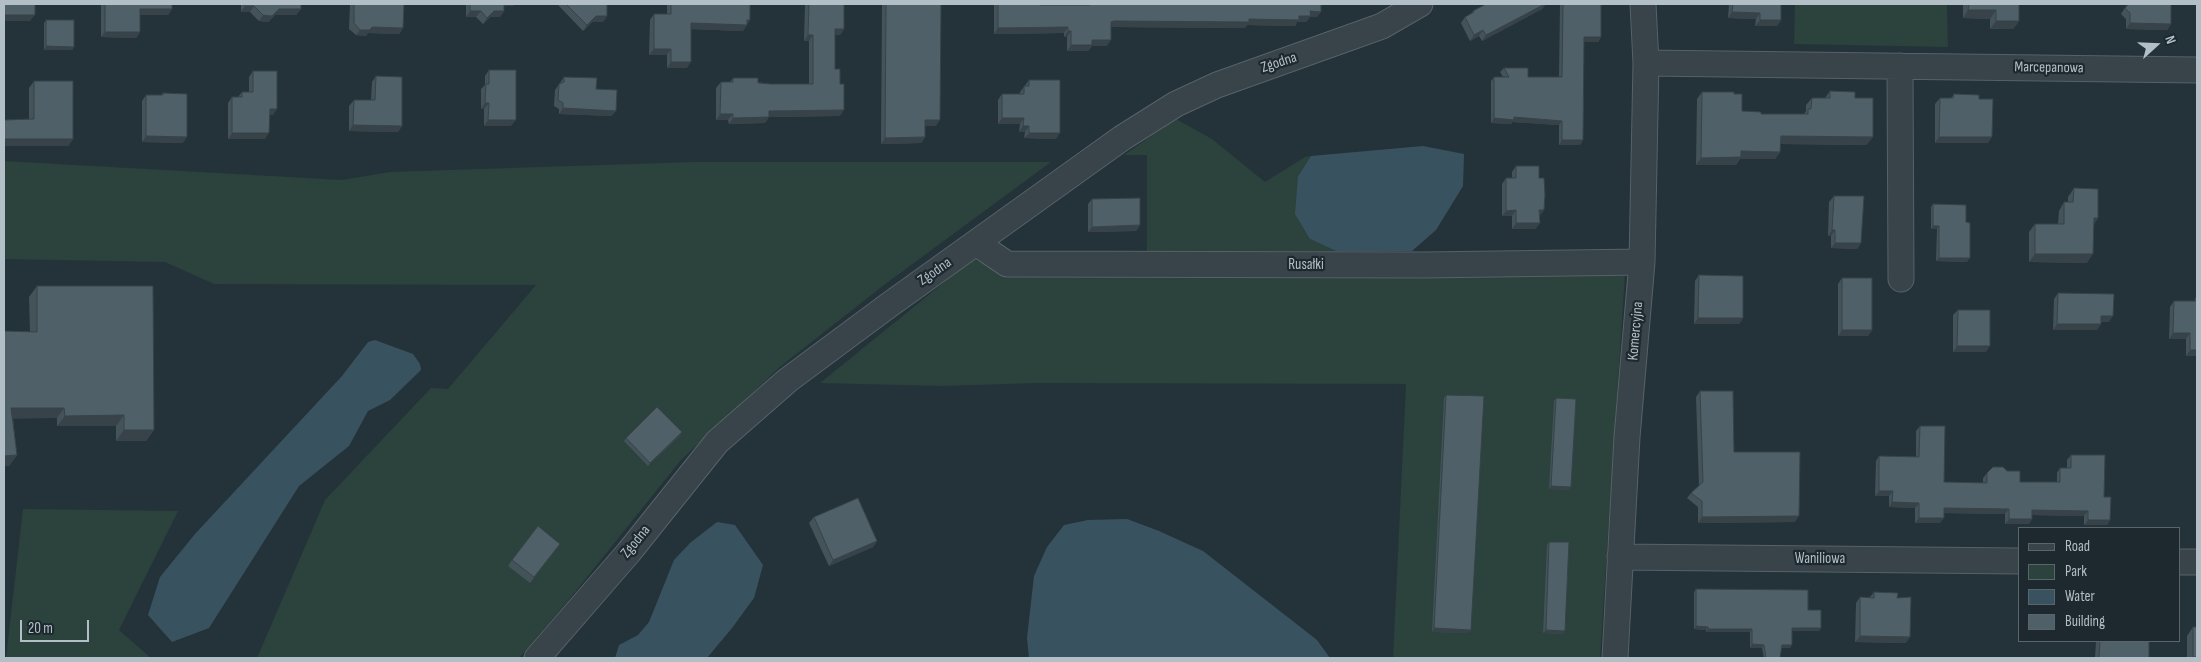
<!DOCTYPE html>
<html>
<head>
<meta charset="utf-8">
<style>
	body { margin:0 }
	#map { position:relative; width:2201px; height:662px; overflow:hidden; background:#243339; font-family:"Sofia Sans Condensed",sans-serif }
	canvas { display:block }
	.frame { position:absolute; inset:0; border:5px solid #b3bfc6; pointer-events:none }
	.legend { position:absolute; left:2018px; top:527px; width:162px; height:115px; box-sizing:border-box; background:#1d292f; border:1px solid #59656b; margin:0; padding:6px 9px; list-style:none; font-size:15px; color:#b3bfc6 }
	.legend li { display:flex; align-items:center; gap:10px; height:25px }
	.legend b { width:25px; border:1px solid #59656b }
	.north { position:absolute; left:2131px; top:20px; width:50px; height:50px; -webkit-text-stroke:4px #1d292f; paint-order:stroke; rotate:70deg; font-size:14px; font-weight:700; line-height:20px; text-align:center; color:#b3bfc6 }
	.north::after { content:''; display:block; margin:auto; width:18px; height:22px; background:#b3bfc6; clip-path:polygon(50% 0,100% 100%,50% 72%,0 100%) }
	.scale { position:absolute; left:20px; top:620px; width:69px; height:22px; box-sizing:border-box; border:2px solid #b3bfc6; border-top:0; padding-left:6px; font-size:15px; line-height:18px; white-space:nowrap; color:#b3bfc6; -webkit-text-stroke:4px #1d292f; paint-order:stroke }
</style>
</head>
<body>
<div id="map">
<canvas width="2201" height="662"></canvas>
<div class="frame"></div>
<ul class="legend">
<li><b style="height:6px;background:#38444a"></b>Road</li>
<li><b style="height:14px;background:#2c423c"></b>Park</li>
<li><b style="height:14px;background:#39525f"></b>Water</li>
<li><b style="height:14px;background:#4f6068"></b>Building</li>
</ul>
<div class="north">N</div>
<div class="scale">20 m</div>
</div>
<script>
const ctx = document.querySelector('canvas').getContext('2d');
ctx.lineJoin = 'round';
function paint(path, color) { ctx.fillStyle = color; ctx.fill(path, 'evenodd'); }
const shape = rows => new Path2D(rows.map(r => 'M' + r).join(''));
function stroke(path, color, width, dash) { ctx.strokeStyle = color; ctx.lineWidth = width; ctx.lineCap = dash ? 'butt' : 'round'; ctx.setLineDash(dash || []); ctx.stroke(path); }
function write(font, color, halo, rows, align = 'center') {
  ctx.font = font + ' "Sofia Sans Condensed",sans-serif'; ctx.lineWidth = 4.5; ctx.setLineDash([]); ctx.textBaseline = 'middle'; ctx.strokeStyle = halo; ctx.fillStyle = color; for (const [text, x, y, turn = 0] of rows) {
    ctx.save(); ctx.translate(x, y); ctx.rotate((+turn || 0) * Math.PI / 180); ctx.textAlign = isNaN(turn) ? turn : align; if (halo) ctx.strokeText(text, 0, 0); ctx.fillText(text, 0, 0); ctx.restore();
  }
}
const green = shape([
	[1795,4,1947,4,1948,47,1794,44],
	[1176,119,1212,139,1265,182,1305,157,1311,156,1298,176,1310,239,1336,251,1147,252,1147,155,1124,155],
	[4,161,342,180,390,172,692,162,1051,162,884,285,781,366,681,460,563,607,519,658,257,658,325,500,431,388,448,389,536,285,214,284,165,262,4,259],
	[973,259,1001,272,1625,274,1600,658,1393,658,1406,384,1037,383,943,386,820,383],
	[23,509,178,511,119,630,151,658,6,658]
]);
const water = shape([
	[1423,146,1464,154,1463,186,1436,230,1412,251,1336,251,1310,239,1295,214,1298,176,1311,156],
	[375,340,413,354,420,364,421,370,390,400,368,411,349,446,299,486,209,628,172,642,148,615,160,577,195,534,342,376,368,342],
	[1127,519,1159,531,1203,551,1317,640,1330,658,1029,658,1027,638,1034,576,1047,547,1064,525,1088,520],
	[717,522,735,525,763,565,754,598,732,628,707,658,615,658,619,645,638,635,649,622,674,560,690,543]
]);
const minor = shape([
	[1646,63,2197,70],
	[1900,66,1901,279],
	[976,243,1007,264,1424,265,1642,262],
	[1620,557,2020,561],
	[2180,562,2197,562],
	[537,658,629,552,717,442,788,380,889,305,1122,138,1176,104,1217,85,1382,26,1420,4],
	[1615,658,1627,437,1642,262,1646,63,1643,4]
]);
const wall = shape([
	[101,4,172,4,172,9,168,15,140,15,140,32,136,38,101,37],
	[241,4,301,4,301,9,296,15,275,15,268,22,259,21,250,12,241,12],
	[350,4,404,4,403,28,399,34,368,33,366,36,356,35,349,29],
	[466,4,514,4,513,6,504,6,504,11,500,17,490,17,483,24,476,17,466,17],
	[559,4,607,4,607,16,603,22,592,22,583,31,558,5],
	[667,4,750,4,750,20,743,31,691,29,687,68,667,68,667,55,649,55,650,20,654,14,667,14],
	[805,4,844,4,844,29,840,35,835,35,835,69,840,116,769,117,765,123,729,124,728,120,716,120,716,88,721,82,730,82,733,78,770,84,809,84,809,41,804,41],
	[882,4,941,4,936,126,925,126,925,137,921,143,881,144],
	[994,4,1040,4,1040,5,1086,5,1086,4,1321,4,1317,17,1310,17,1306,22,1297,22,1295,26,1247,25,1245,28,1111,27,1107,46,1092,46,1088,51,1067,51,1067,37,1064,37,1064,33,994,34],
	[1486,4,1546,4,1542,9,1482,41,1479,36,1470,41,1461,23,1465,17,1470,15,1473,11],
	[1560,4,1601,4,1601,37,1598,42,1584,42,1583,140,1580,145,1559,145,1559,125,1512,122,1511,124,1491,123,1491,81,1494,77,1503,77,1500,72,1504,68,1528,77,1559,77],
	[1729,4,1781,4,1781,20,1777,26,1755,26,1756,19,1728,18],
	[1963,4,2019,4,2019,21,2013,29,1990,29,1990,19,1963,18],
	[2127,4,2171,4,2171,24,2167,30,2126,29,2126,19,2121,14,2126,6],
	[46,20,74,47,72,50,44,50,44,23],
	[489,70,511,126,484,126,484,109,481,109,481,89,485,85,485,76],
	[253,71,273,115,270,115,265,139,228,139,228,103,232,97,238,97,242,92,249,92,249,77],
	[376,76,402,126,398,132,349,131,349,106,354,100,371,100,372,82],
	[564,77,596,89,612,116,559,114,559,109,554,106,555,90],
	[1029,80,1056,139,1024,138,1025,132,1019,132,1020,124,998,124,998,100,1002,94,1020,94,1020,92],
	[34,81,73,139,68,146,4,146,4,120,29,120,29,88],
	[1830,91,1855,98,1867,145,1780,144,1780,152,1775,159,1740,159,1736,165,1696,165,1697,99,1702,92,1734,94,1742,111,1761,114,1804,114,1806,111,1806,105,1812,98,1825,98],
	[163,93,183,143,142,142,142,101,146,95,161,95],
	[1954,94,1979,99,1988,143,1935,143,1935,104,1940,98,1951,98],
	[1516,166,1540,216,1540,223,1535,229,1512,229,1512,216,1502,216,1502,184,1506,178,1512,178,1512,172],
	[2074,188,2098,218,2094,224,2087,263,2029,262,2029,232,2035,224,2058,224,2059,211,2064,202,2068,202,2068,197],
	[1834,196,1861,243,1857,249,1831,248,1831,236,1828,236,1829,202],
	[1092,199,1140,225,1136,231,1088,232,1088,204],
	[1933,204,1966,222,1967,262,1936,261,1937,229,1931,229,1931,207],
	[1699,275,1743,318,1739,324,1694,324,1695,281],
	[1842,278,1872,330,1868,336,1838,336,1838,284],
	[37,286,153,286,154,430,146,441,116,441,116,426,57,426,57,418,13,418,17,455,9,466,4,466,4,331,30,332,29,297],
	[2058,293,2109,322,2101,322,2101,324,2097,330,2053,330,2054,299],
	[2197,295,2197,356,2186,356,2186,339,2169,339,2170,307,2174,301,2195,301,2195,299],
	[1958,310,1986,352,1953,352,1953,315],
	[1700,391,1734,452,1795,522,1698,523,1698,507,1687,498,1691,493,1699,486,1696,397],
	[1446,395,1471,630,1469,633,1432,632,1444,398],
	[1556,398,1569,490,1549,489,1554,401],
	[1920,426,1944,482,1983,483,1983,478,1987,473,2020,482,2057,482,2057,473,2060,468,2067,468,2067,460,2071,455,2104,497,2110,520,2107,525,2084,525,2084,516,2032,515,2032,519,2029,524,2005,524,2005,514,1944,513,1940,523,1915,523,1915,508,1889,507,1889,496,1875,496,1876,461,1879,456,1916,457,1916,431],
	[682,432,680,436,648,466,624,441,626,438],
	[814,517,877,541,873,547,829,566,809,523],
	[1549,542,1563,634,1543,633,1547,545],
	[560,544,530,583,508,566,512,560],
	[1696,589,1808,610,1821,628,1819,631,1792,631,1792,645,1790,648,1781,648,1780,658,1764,658,1762,648,1750,648,1750,632,1706,632,1706,630,1694,629,1694,592],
	[1874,592,1897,598,1906,643,1855,642,1856,603,1860,597,1870,597],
	[2193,627,2197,658,2187,658,2187,636],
	[2096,641,2149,641,2149,658,2095,658]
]);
const shadedWall = shape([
	[502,4,514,4,513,6,500,6],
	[1545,4,1546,4,1542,9,1482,41,1486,35],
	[245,6,254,6,250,12,241,12],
	[140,9,172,9,168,15,136,15],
	[279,9,301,9,296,15,275,15,268,22,259,21,263,15],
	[1968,10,1996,10,1990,19,1963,18],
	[470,11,481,11,476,17,466,17],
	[494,11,504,11,500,17,490,17,483,24,487,18],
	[1310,11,1321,12,1317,17,1310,17,1306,22,1297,22,1295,26,1247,25,1245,28,1110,27,1111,22,1114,21,1249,19,1299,16],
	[1732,12,1760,13,1756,19,1728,18],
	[4,15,35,15,30,21,4,21],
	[596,16,607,16,603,22,592,22,583,31,587,25],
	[750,20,743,31,687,29,691,23],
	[1760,20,1781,20,1777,26,1755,26],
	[1996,21,2019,21,2013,29,1990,29],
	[2130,23,2171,24,2167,30,2126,29],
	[372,27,403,28,399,34,368,33,366,36,356,35,360,30],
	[1068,27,1064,33,994,34,998,28],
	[835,29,844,29,840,35,831,35],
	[1483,30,1479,36,1470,41,1474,35],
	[1068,31,1071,31,1067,37,1064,37],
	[105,32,140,32,136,38,101,37],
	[808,35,813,35,809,41,804,41],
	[1584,37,1601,37,1598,42,1581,42],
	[1092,40,1111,40,1107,46,1092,46,1088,51,1067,51,1071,45],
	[46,46,74,47,72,50,44,50],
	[654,49,671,49,667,55,649,55],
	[671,62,691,62,687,68,667,68],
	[485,103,489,103,484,109,481,109],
	[563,108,616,111,612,116,559,114],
	[270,109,277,109,273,115,266,115],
	[844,110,840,116,765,117,769,111],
	[720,114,733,114,728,120,716,120],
	[769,117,765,123,729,124,733,118],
	[1514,117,1562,121,1559,125,1512,122,1511,124,1491,123,1494,118],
	[1002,118,1024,118,1020,124,998,124],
	[488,120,516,120,511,126,484,126],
	[925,120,940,120,936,126,921,126],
	[353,125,402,126,398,132,349,131],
	[1023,126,1029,126,1025,132,1019,132],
	[232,133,269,133,265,139,228,139],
	[1029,133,1060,133,1056,139,1024,138],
	[146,136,187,137,183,143,142,142],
	[1781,136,1873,137,1867,145,1775,144],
	[925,137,921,143,881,144,885,138],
	[1939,137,1992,137,1988,143,1935,143],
	[4,139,73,139,68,146,4,146],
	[1562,140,1583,140,1580,145,1559,145],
	[1741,151,1780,152,1775,159,1740,159,1736,165,1696,165,1701,158],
	[1516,210,1512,216,1502,216,1506,211],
	[1539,210,1544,210,1540,216,1535,216],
	[2094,218,2098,218,2092,227],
	[1516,223,1540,223,1535,229,1512,229],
	[1140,225,1136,231,1088,232,1092,227],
	[1933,226,1939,226,1937,229,1931,229],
	[1832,230,1835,230,1831,236,1828,236],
	[1835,243,1861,243,1857,249,1831,248],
	[2035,254,2093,254,2087,263,2029,262],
	[1939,258,1970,258,1967,262,1936,261],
	[2101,316,2113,316,2109,322,2097,322],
	[1698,318,1743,318,1739,324,1694,324],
	[2057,324,2101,324,2097,330,2053,330],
	[1842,330,1872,330,1868,336,1838,336],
	[2173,333,2190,333,2186,339,2169,339],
	[1957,346,1990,346,1986,352,1953,352],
	[2190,350,2197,350,2197,356,2186,356],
	[11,408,64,408,57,418,4,419],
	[124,415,116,426,57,426,65,416],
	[124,430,154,430,146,441,116,441],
	[682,432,680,436,648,466,650,463],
	[17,455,9,466,4,466,4,456],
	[1551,486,1571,487,1569,490,1549,489],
	[1879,491,1893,491,1889,496,1875,496],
	[1892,502,1919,503,1915,508,1889,507],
	[1944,508,2009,509,2005,514,1940,513],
	[2032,510,2088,511,2084,516,2029,515],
	[1799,516,1795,522,1698,523,1702,517],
	[1919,518,1944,518,1940,523,1915,523],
	[2009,519,2032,519,2029,524,2005,524],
	[2088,520,2110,520,2107,525,2084,525],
	[877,541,873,547,829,566,833,560],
	[1696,626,1708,627,1706,630,1694,629],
	[1434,628,1471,630,1469,633,1432,632],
	[1792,628,1821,628,1819,631,1790,631],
	[1708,629,1752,629,1750,632,1706,632],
	[1546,630,1565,631,1563,634,1543,633],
	[1860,636,1910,637,1906,643,1855,642],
	[1752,644,1764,645,1762,648,1750,648],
	[1782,645,1792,645,1790,648,1780,648]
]);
const building = shape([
	[4,4,35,4,35,15,4,15,4,4],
	[105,4,172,4,172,9,140,9,140,32,105,32,105,4],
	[245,4,301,4,301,9,279,9,272,16,263,15,254,6,245,6,245,4],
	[354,4,404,4,403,28,372,27,370,30,360,30,354,23,354,4],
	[470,4,504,4,504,11,494,11,487,18,481,11,470,11,470,4],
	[566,4,607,4,607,16,596,16,587,25,566,4],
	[671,4,750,4,750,20,747,20,747,25,691,23,691,62,671,62,671,49,654,49,654,14,671,14,671,4],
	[809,4,844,4,844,29,835,29,835,69,840,69,840,84,844,84,844,110,769,111,769,117,733,118,733,114,720,114,721,82,733,82,733,78,758,78,758,83,770,84,813,84,813,35,808,35,809,4],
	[886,4,941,4,940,120,925,120,925,137,885,138,886,4],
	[998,4,1040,4,1040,5,1090,5,1090,4,1321,4,1321,12,1310,11,1311,16,1299,16,1299,20,1249,19,1249,22,1114,21,1111,22,1111,40,1092,40,1092,45,1071,45,1071,31,1068,31,1068,27,998,28,998,4],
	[1486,4,1545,4,1486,35,1483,30,1474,35,1465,17,1474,12,1473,11,1486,4],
	[1563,4,1601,4,1601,37,1584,37,1583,140,1562,140,1562,121,1514,117,1514,120,1494,118,1494,77,1509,77,1504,68,1528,68,1528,77,1562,77,1563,4],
	[1733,4,1781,4,1781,20,1760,20,1760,13,1732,12,1733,4],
	[1969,4,2019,4,2019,21,1996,21,1996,10,1968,10,1969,4],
	[2129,4,2171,4,2171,24,2130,23,2130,13,2125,8,2129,4],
	[46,20,74,20,74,47,46,46,46,20],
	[489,70,516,70,516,120,488,120,489,103,485,103,486,84,489,84,489,70],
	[253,71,277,71,277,109,270,109,269,133,232,133,232,97,242,97,242,92,253,92,253,71],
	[376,76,402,77,402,126,353,125,354,100,375,100,376,76],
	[564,77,597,78,596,89,617,90,616,111,563,108,563,103,558,100,559,84,564,82,564,77],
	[1029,80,1060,80,1060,133,1029,133,1029,126,1023,126,1024,118,1002,118,1002,94,1024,94,1024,86,1029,86,1029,80],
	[34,81,73,81,73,139,4,139,4,120,34,119,34,81],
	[1830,91,1855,92,1855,98,1873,98,1873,137,1781,136,1780,152,1741,151,1741,157,1701,158,1702,92,1734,92,1734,94,1742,94,1742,111,1761,112,1761,114,1808,114,1808,109,1811,109,1812,98,1830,98,1830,91],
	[163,93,187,94,187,137,146,136,146,95,163,95,163,93],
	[1954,94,1979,95,1979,99,1993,99,1992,137,1939,137,1940,98,1953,98,1954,94],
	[1516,166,1539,166,1539,178,1544,178,1545,195,1544,210,1539,210,1540,223,1516,223,1516,210,1506,211,1506,178,1516,178,1516,166],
	[2074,188,2098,189,2098,218,2094,218,2093,254,2035,254,2035,224,2064,224,2064,202,2073,202,2074,188],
	[1834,196,1864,196,1861,243,1835,243,1835,230,1832,230,1834,196],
	[1140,198,1140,225,1092,227,1092,199,1140,198],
	[1933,204,1966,205,1966,222,1970,223,1970,258,1939,258,1939,226,1933,226,1933,204],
	[1699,275,1743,276,1743,318,1698,318,1699,275],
	[1842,278,1872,278,1872,330,1842,330,1842,278],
	[37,286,153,286,154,430,124,430,124,415,65,416,64,408,11,408,17,455,4,456,4,331,37,332,37,286],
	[2058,293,2114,294,2113,316,2101,316,2101,324,2057,324,2058,293],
	[2174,301,2197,301,2197,350,2190,350,2190,333,2173,333,2174,301],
	[1958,310,1990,310,1990,346,1957,346,1958,310],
	[1700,391,1733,391,1734,452,1800,452,1799,516,1702,517,1702,501,1691,493,1703,482,1700,391],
	[1446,395,1484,396,1471,630,1434,628,1446,395],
	[1556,398,1576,399,1571,487,1551,486,1556,398],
	[657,407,682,432,650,463,626,438,657,407],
	[1920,426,1945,426,1944,482,1987,483,1987,473,1993,467,2003,467,2007,471,2020,471,2020,482,2060,482,2060,468,2071,468,2071,455,2105,455,2104,497,2111,497,2110,520,2088,520,2088,511,2032,510,2032,519,2009,519,2009,509,1944,508,1944,518,1919,518,1919,503,1892,502,1893,491,1879,491,1879,456,1919,457,1920,426],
	[858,498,877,541,833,560,814,517,858,498],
	[538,526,560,544,534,577,512,560,538,526],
	[1549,542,1569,542,1565,631,1546,630,1549,542],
	[1696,589,1808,590,1808,610,1821,610,1821,628,1792,628,1792,645,1782,645,1780,658,1766,658,1764,645,1752,644,1752,629,1708,629,1708,627,1696,626,1696,589],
	[1874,592,1898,593,1897,598,1911,597,1910,637,1860,636,1860,597,1874,598,1874,592],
	[2193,627,2197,627,2197,657,2193,657,2193,627],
	[2100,641,2149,641,2149,658,2099,658,2100,641]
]);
const streetNames = [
	["Zgodna",1279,63,-18],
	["Marcepanowa",2049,68,1],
	["Rusałki",1306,265],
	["Zgodna",935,272,-35],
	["Komercyjna",1636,331,-85],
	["Zgodna",636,542,-51],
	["Waniliowa",1820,559]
];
paint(green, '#2c423c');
paint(water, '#39525f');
stroke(minor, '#566268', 27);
stroke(minor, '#38444a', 25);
paint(wall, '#445359');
paint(shadedWall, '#374349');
paint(building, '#4f6068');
stroke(building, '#374349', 1);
write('15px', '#b3bfc6', '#1d292f', streetNames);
</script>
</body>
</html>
